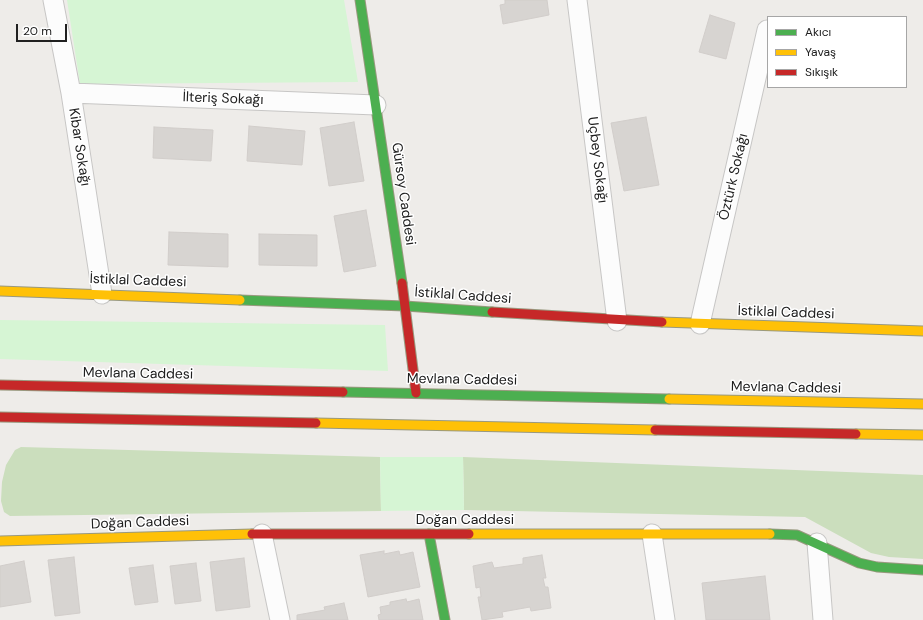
<!DOCTYPE html>
<html>
<head>
<meta charset="utf-8">
<style>
	body { margin:0 }
	#map { position:relative; width:923px; height:620px; overflow:hidden; background:#eeece9; font-family:"DM Sans",sans-serif }
	canvas { display:block }
	.legend { position:absolute; left:767px; top:16px; width:140px; height:72px; box-sizing:border-box; background:#fff; border:1px solid #a6a6a6; margin:0; padding:5px 7px; list-style:none; font-size:12px; color:#202020 }
	.legend li { display:flex; align-items:center; gap:8px; height:20px }
	.legend b { width:20px; border:1px solid #a6a6a6 }
	.scale { position:absolute; left:16px; top:24px; width:51px; height:18px; box-sizing:border-box; border:2px solid #202020; border-top:0; padding-left:5px; font-size:12px; line-height:14px; white-space:nowrap; color:#202020; -webkit-text-stroke:3px #fff; paint-order:stroke }
</style>
</head>
<body>
<div id="map">
<canvas width="923" height="620"></canvas>
<ul class="legend">
<li><b style="height:5px;background:#4caf50"></b>Akıcı</li>
<li><b style="height:5px;background:#ffc107"></b>Yavaş</li>
<li><b style="height:5px;background:#c62828"></b>Sıkışık</li>
</ul>
<div class="scale">20 m</div>
</div>
<script>
const ctx = document.querySelector('canvas').getContext('2d');
ctx.lineJoin = 'round';
function paint(path, color) { ctx.fillStyle = color; ctx.fill(path, 'evenodd'); }
const shape = rows => new Path2D(rows.map(r => 'M' + r).join(''));
function stroke(path, color, width, dash) { ctx.strokeStyle = color; ctx.lineWidth = width; ctx.lineCap = dash ? 'butt' : 'round'; ctx.setLineDash(dash || []); ctx.stroke(path); }
function write(font, color, halo, rows, align = 'center') {
  ctx.font = font + ' "DM Sans",sans-serif'; ctx.lineWidth = 3; ctx.setLineDash([]); ctx.textBaseline = 'middle'; ctx.strokeStyle = halo; ctx.fillStyle = color; for (const [text, x, y, turn = 0] of rows) {
    ctx.save(); ctx.translate(x, y); ctx.rotate((+turn || 0) * Math.PI / 180); ctx.textAlign = isNaN(turn) ? turn : align; if (halo) ctx.strokeText(text, 0, 0); ctx.fillText(text, 0, 0); ctx.restore();
  }
}
const forest = shape([
	[21,447,380,457,381,511,10,516,4,512,1,501,2,482,6,465,15,450],
	[463,457,923,475,923,559,889,557,871,553,805,517,464,510]
]);
const park = shape([
	[67,0,344,0,358,82,80,84],
	[0,320,385,325,388,371,0,359],
	[380,457,463,457,464,510,381,511]
]);
const building = shape([
	[505,0,547,0,549,15,503,24,500,5,505,4,505,0],
	[710,15,735,23,726,59,699,52,710,15],
	[646,117,659,185,624,191,611,123,646,117],
	[354,122,364,181,329,186,320,128,354,122],
	[249,126,305,131,302,165,247,161,249,126],
	[154,127,213,130,211,161,153,158,154,127],
	[366,210,376,266,344,272,334,216,366,210],
	[169,232,228,234,228,267,168,265,169,232],
	[259,234,317,235,317,266,259,265,259,234],
	[384,551,384,554,399,551,400,555,413,552,420,587,368,597,360,555,384,551],
	[542,555,546,578,543,578,545,587,548,587,551,608,531,611,530,607,502,612,503,617,482,620,478,597,481,597,480,587,476,588,473,566,492,562,494,568,523,564,523,558,542,555],
	[74,557,80,613,55,616,48,560,74,557],
	[244,558,250,607,216,611,210,562,244,558],
	[24,561,31,602,0,607,0,566,24,561],
	[196,563,201,601,175,604,170,566,196,563],
	[153,565,158,602,135,605,129,568,153,565],
	[765,576,770,620,706,620,702,583,765,576],
	[406,599,407,602,419,599,423,620,379,620,378,615,381,614,380,607,390,605,390,602,406,599],
	[344,603,348,620,297,620,297,615,325,610,324,607,344,603]
]);
const street = shape([
	[53,0,71,93,102,294],
	[577,0,617,321],
	[71,93,376,105],
	[700,324,767,30],
	[262,534,280,620],
	[652,534,665,620],
	[817,543,823,620]
]);
const fast = shape([
	[360,0,402,283],
	[240,300,405,306,492,312],
	[343,392,669,399],
	[429,534,445,620],
	[770,534,797,535,859,563,877,567,923,570]
]);
const slow = shape([
	[0,291,240,300],
	[662,322,923,331],
	[669,399,923,404],
	[316,423,655,430],
	[856,434,923,435],
	[469,534,770,534],
	[0,541,252,534]
]);
const jam = shape([
	[402,283,416,393],
	[492,312,662,322],
	[0,385,343,392],
	[0,417,316,423],
	[655,430,856,434],
	[252,534,469,534]
]);
const streetNames = [
	["İlteriş Sokağı",223,99,2],
	["Kibar Sokağı",79,147,81],
	["Uçbey Sokağı",597,160,83],
	["Öztürk Sokağı",734,177,-77],
	["Gürsoy Caddesi",403,194,82],
	["İstiklal Caddesi",138,281,2],
	["İstiklal Caddesi",463,296,4],
	["İstiklal Caddesi",786,313,2],
	["Mevlana Caddesi",138,374,1],
	["Mevlana Caddesi",462,380,1],
	["Mevlana Caddesi",786,388,1],
	["Doğan Caddesi",465,520],
	["Doğan Caddesi",140,523,-2]
];
paint(forest, '#cbdebd');
paint(park, '#d6f5d4');
paint(building, '#d7d4d1');
stroke(building, '#d1cdca', 1);
stroke(street, '#c7c6c5', 21);
stroke(fast, '#99997f', 11);
stroke(slow, '#99997f', 11);
stroke(jam, '#99997f', 11);
stroke(street, '#fcfcfc', 19);
stroke(fast, '#4caf50', 9);
stroke(slow, '#ffc107', 9);
stroke(jam, '#c62828', 9);
write('14px', '#202020', '#fff', streetNames);
</script>
</body>
</html>
